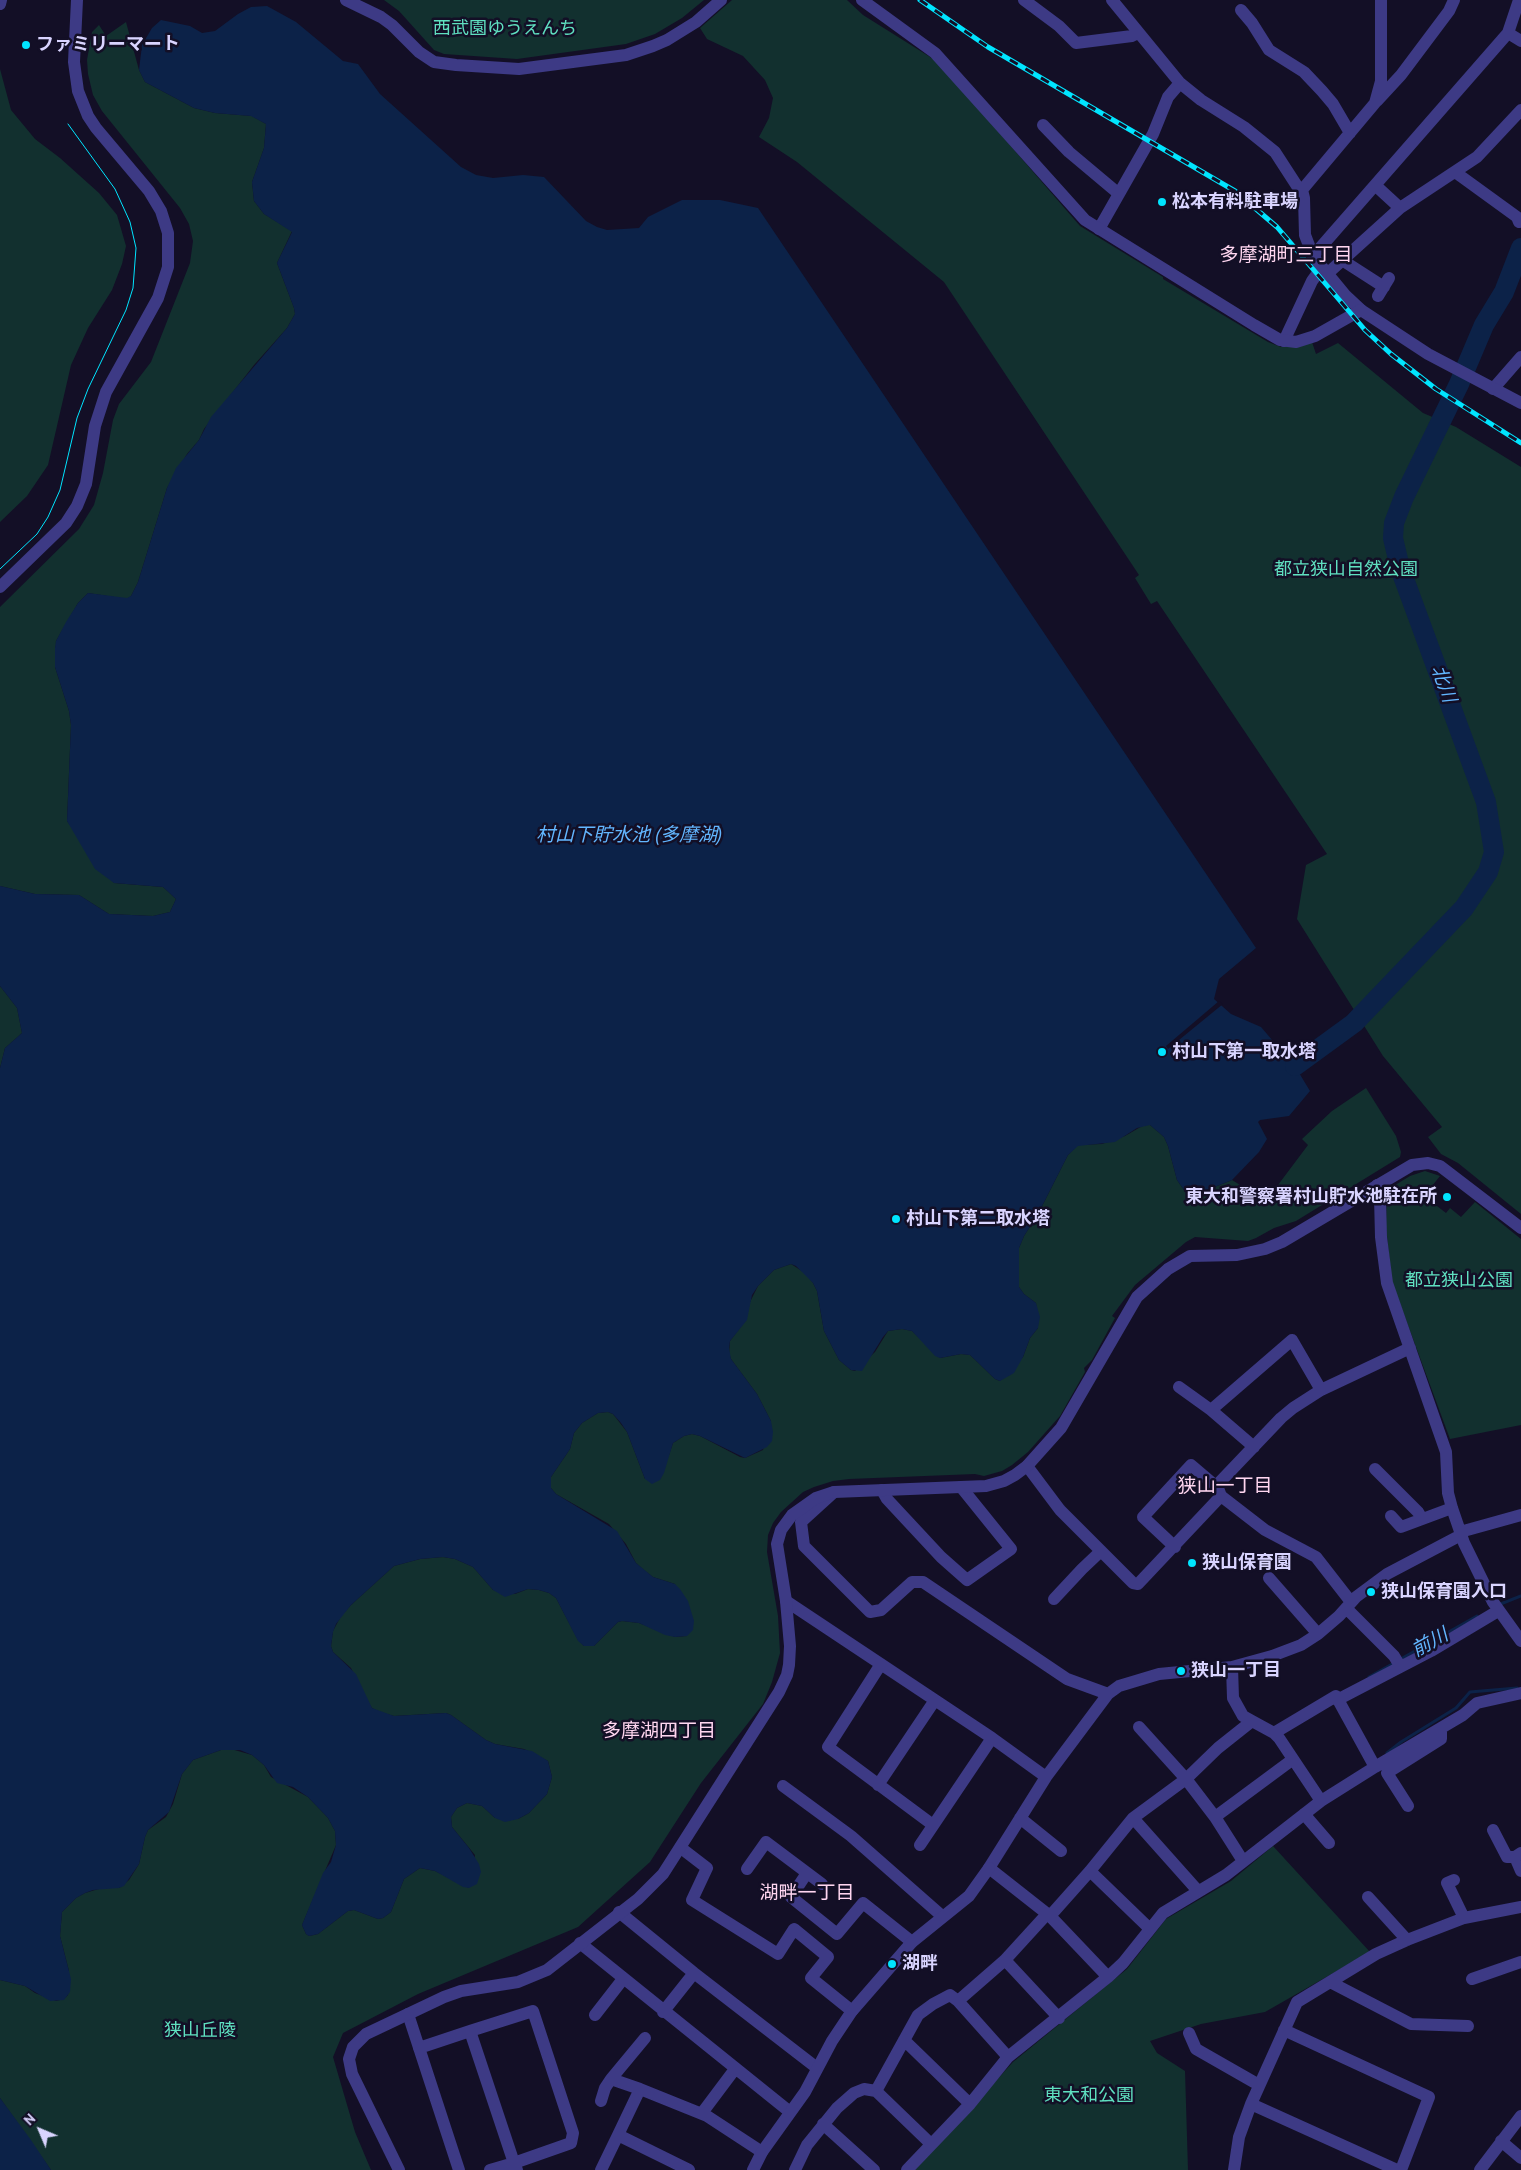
<!DOCTYPE html>
<html>
<head>
<meta charset="utf-8">
<style>
	body { margin:0 }
	#map { position:relative; width:1521px; height:2170px; overflow:hidden; background:#130f26; font-family:"PT Sans",sans-serif }
	canvas { display:block }
	.north { position:absolute; left:15px; top:2105px; width:50px; height:50px; -webkit-text-stroke:4px #130f26; paint-order:stroke; rotate:315deg; font-size:14px; font-weight:700; line-height:20px; text-align:center; color:#d9d4ff }
	.north::after { content:''; display:block; margin:auto; width:18px; height:22px; background:#d9d4ff; clip-path:polygon(50% 0,100% 100%,50% 72%,0 100%) }
</style>
</head>
<body>
<div id="map">
<canvas width="1521" height="2170"></canvas>
<div class="north">N</div>
</div>
<script>
const ctx = document.querySelector('canvas').getContext('2d');
ctx.lineJoin = 'round';
function paint(path, color) { ctx.fillStyle = color; ctx.fill(path, 'evenodd'); }
const shape = rows => new Path2D(rows.map(r => 'M' + r).join(''));
function stroke(path, color, width, dash) { ctx.strokeStyle = color; ctx.lineWidth = width; ctx.lineCap = dash ? 'butt' : 'round'; ctx.setLineDash(dash || []); ctx.stroke(path); }
function write(font, color, halo, rows, align = 'center') {
  ctx.font = font + ' "PT Sans","Noto Sans JP",sans-serif'; ctx.lineWidth = 5; ctx.setLineDash([]); ctx.textBaseline = 'middle'; ctx.strokeStyle = halo; ctx.fillStyle = color; for (const [text, x, y, turn = 0] of rows) {
    ctx.save(); ctx.translate(x, y); ctx.rotate((+turn || 0) * Math.PI / 180); ctx.textAlign = isNaN(turn) ? turn : align; if (halo) ctx.strokeText(text, 0, 0); ctx.fillText(text, 0, 0); ctx.restore();
  }
}
const green = shape([
	[384,0,704,0,682,18,655,34,626,44,517,59,444,54,434,50,399,11],
	[732,0,847,0,863,15,938,62,1080,226,1163,277,1163,279,1268,342,1281,347,1312,342,1316,354,1338,343,1423,413,1456,427,1521,467,1521,1214,1458,1163,1441,1154,1428,1137,1442,1127,1383,1056,1297,919,1306,865,1327,854,1157,601,1151,604,1135,578,1139,575,944,282,797,162,759,137,769,118,773,98,765,80,743,56,707,39,700,28],
	[126,22,139,70,145,82,194,108,215,113,252,116,266,124,264,148,252,182,254,201,264,214,292,231,277,263,294,308,295,314,287,328,254,365,204,429,199,440,187,454,167,488,138,582,131,596,127,599,88,593,78,603,56,641,55,667,69,711,71,725,67,821,114,883,163,887,176,899,170,912,153,916,109,914,79,895,35,894,0,886,0,607,79,529,94,505,103,473,113,420,119,404,151,362,190,263,193,241,189,224,180,208,102,111,93,95,88,74,87,60,92,32,99,25,106,36],
	[0,69,11,110,35,139,60,158,99,193,117,215,126,246,122,264,112,290,88,328,71,365,48,465,27,496,0,522],
	[0,986,17,1008,22,1033,5,1048,0,1068],
	[1366,1088,1396,1136,1401,1152,1400,1157,1296,1221,1274,1228,1256,1238,1248,1241,1195,1237,1186,1242,1135,1285,1112,1316,1115,1318,1092,1360,1084,1368,1085,1372,1060,1416,1028,1452,1012,1465,1002,1471,984,1476,975,1474,849,1479,833,1481,814,1487,803,1492,781,1512,773,1523,768,1535,767,1552,778,1616,780,1653,772,1682,763,1704,701,1783,650,1862,578,1927,418,1994,343,2033,333,2057,355,2132,371,2170,51,2170,0,2098,0,1980,25,1986,35,1993,56,2001,64,1999,68,1995,69,1971,60,1936,62,1912,76,1898,85,1893,102,1888,119,1888,129,1880,139,1864,145,1837,148,1830,166,1817,173,1804,182,1774,193,1760,221,1750,231,1749,252,1755,264,1765,271,1777,308,1797,328,1818,335,1831,336,1845,302,1925,306,1934,309,1936,318,1934,348,1911,354,1910,378,1919,383,1918,391,1912,404,1879,420,1868,435,1871,469,1888,475,1855,452,1827,451,1817,457,1808,467,1803,482,1806,495,1818,518,1819,529,1813,547,1794,552,1777,548,1761,524,1749,495,1744,486,1740,451,1715,446,1713,394,1716,379,1712,372,1708,367,1700,351,1668,333,1652,331,1646,333,1631,341,1616,351,1605,394,1566,420,1559,443,1557,455,1559,473,1567,493,1590,515,1594,528,1589,539,1590,549,1593,556,1598,578,1640,584,1646,594,1646,618,1622,622,1621,639,1623,675,1637,687,1636,675,1584,653,1577,644,1570,636,1563,626,1544,609,1524,556,1494,551,1488,551,1477,570,1449,574,1433,582,1423,598,1413,608,1412,613,1414,627,1432,645,1479,669,1455,673,1443,684,1436,692,1434,700,1436,740,1457,745,1458,763,1450,771,1421,757,1394,731,1359,729,1353,730,1341,746,1320,748,1306,758,1286,774,1270,791,1264,805,1273,813,1283,817,1291,824,1331,839,1360,851,1370,855,1371,875,1352,888,1331,902,1329,912,1331,940,1358,961,1354,970,1355,995,1379,1000,1381,1023,1357,1030,1338,1038,1328,1036,1303,1024,1294,1019,1287,1019,1248,1024,1236,1038,1214,1068,1155,1078,1145,1102,1144,1125,1136,1144,1125,1150,1125,1164,1137,1168,1146,1177,1180,1184,1190,1197,1194,1232,1180,1266,1201,1308,1145,1302,1139,1332,1111],
	[1425,1171,1440,1176,1424,1196,1446,1213,1450,1208,1461,1217,1475,1202,1521,1239,1521,1425,1450,1439,1392,1282,1386,1227,1387,1190,1410,1176],
	[1273,1846,1370,1952,1265,2012,1201,2024,1150,2041,1157,2053,1185,2071,1188,2170,915,2170,1013,2062,1127,1969,1166,1919,1231,1881]
]);
const water = shape([
	[267,6,296,22,343,61,358,64,380,94,461,167,476,175,493,178,523,175,544,177,586,221,597,227,607,230,639,228,648,217,682,200,720,200,758,208,1256,948,1219,979,1214,999,1231,1014,1261,1027,1273,1041,1284,1048,1310,1091,1289,1116,1260,1120,1258,1122,1267,1139,1259,1152,1232,1180,1197,1194,1184,1190,1177,1180,1168,1146,1164,1137,1150,1125,1137,1128,1115,1142,1078,1146,1068,1155,1038,1214,1024,1236,1019,1248,1019,1287,1024,1294,1036,1303,1040,1317,1038,1328,1030,1338,1023,1357,1014,1373,1000,1381,995,1379,970,1355,961,1354,940,1358,935,1356,912,1331,902,1329,888,1331,883,1337,862,1371,851,1370,839,1360,824,1331,817,1291,813,1283,796,1266,791,1264,774,1270,758,1286,752,1295,747,1320,730,1341,729,1348,731,1359,757,1394,771,1421,773,1432,772,1441,767,1447,745,1458,700,1436,692,1434,684,1436,673,1443,664,1473,660,1480,652,1484,645,1479,627,1432,621,1423,613,1414,608,1412,598,1413,582,1423,574,1433,570,1449,551,1477,551,1488,556,1494,617,1531,636,1563,653,1577,675,1584,680,1589,688,1601,694,1621,693,1630,687,1636,675,1637,665,1635,639,1623,622,1621,618,1622,594,1646,584,1646,578,1641,556,1598,549,1593,539,1590,528,1589,505,1597,493,1590,473,1567,455,1559,443,1557,420,1559,394,1566,351,1605,336,1624,333,1632,331,1646,333,1652,356,1674,372,1708,394,1716,446,1713,451,1715,486,1740,495,1744,532,1751,548,1761,552,1777,547,1794,529,1813,518,1819,505,1822,495,1818,482,1806,467,1803,457,1808,451,1817,452,1827,469,1848,479,1864,481,1872,477,1884,469,1888,463,1887,435,1871,420,1868,404,1879,391,1912,383,1918,378,1919,354,1910,348,1911,318,1934,309,1936,306,1934,302,1925,323,1873,331,1862,336,1845,335,1831,328,1818,308,1797,293,1787,277,1783,264,1765,252,1755,240,1750,221,1750,193,1760,182,1774,169,1812,148,1830,145,1837,139,1864,124,1886,119,1888,93,1890,85,1893,76,1898,62,1912,60,1936,71,1979,70,1992,64,2000,50,2001,25,1986,0,1980,0,1068,5,1048,22,1033,17,1008,0,986,0,886,35,894,79,895,109,914,153,916,170,912,176,899,163,887,114,883,95,869,67,821,71,725,69,711,55,667,55,648,56,641,66,622,78,603,88,593,127,598,131,596,138,582,167,488,176,468,199,440,211,417,287,328,295,314,294,308,277,263,292,232,264,214,254,201,252,182,264,148,266,124,251,116,215,113,194,108,145,82,139,70,142,45,152,28,161,20,190,26,202,33,215,31,238,14,251,7],
	[0,2098,31,2140,51,2170,0,2170]
]);
const pier = shape([
	[1219,1001,1223,1004,1168,1049,1166,1046]
]);
const stream = shape([
	[1498,1605,1521,1596],
	[1399,1660,1477,1616],
	[1369,1677,1394,1663],
	[1387,1753,1401,1742,1456,1708,1470,1692,1517,1688]
]);
const river = shape([
	[1295,1066,1354,1023,1464,908,1488,872,1494,852,1486,802,1400,568,1393,538,1394,523,1404,497,1459,384,1484,325,1504,292,1521,248]
]);
const minor = shape([
	[1024,0,1059,26,1076,43,1132,36,1138,33],
	[1112,0,1180,83,1201,100,1244,127,1275,152,1297,186,1302,190,1304,198,1305,235,1313,256,1346,296,1361,310],
	[0,4,1,0],
	[1241,10,1252,23,1269,50,1304,72,1322,91,1333,104,1350,133],
	[1508,33,1521,41],
	[1377,101,1401,75,1449,11,1454,0],
	[1043,125,1069,152,1119,194],
	[1455,172,1517,217,1519,222],
	[1375,185,1400,208],
	[1302,190,1375,103,1381,81,1381,0],
	[1099,229,1153,134,1168,97,1180,83],
	[1313,256,1508,33,1519,0],
	[1342,260,1384,287],
	[1327,274,1400,208,1477,157,1521,110],
	[1378,296,1389,278],
	[1284,341,1312,281,1322,267],
	[1493,389,1521,357],
	[1377,1185,1380,1197,1381,1237,1387,1283,1446,1452,1448,1493,1452,1508,1464,1543,1493,1602,1521,1641],
	[1179,1387,1211,1410,1254,1447],
	[1211,1410,1292,1340,1321,1390],
	[1027,1466,1060,1510,1133,1583,1138,1584,1221,1496],
	[1375,1469,1418,1512,1422,1519],
	[882,1490,887,1499,941,1557,967,1580,1011,1549,961,1487],
	[834,1492,801,1522,804,1546,870,1612,881,1610,912,1582,923,1582,1067,1679,1108,1694],
	[1391,1516,1401,1527,1452,1508],
	[1460,1532,1521,1515],
	[1175,1547,1143,1517,1191,1465,1218,1488],
	[1269,1578,1318,1634],
	[1054,1599,1082,1569,1101,1551],
	[786,1601,992,1738,1046,1777],
	[1351,1602,1316,1557,1265,1530,1221,1496,1218,1488,1219,1483,1281,1418,1293,1408,1321,1390,1410,1348],
	[1346,1608,1394,1656,1400,1666],
	[881,1664,828,1747,933,1825],
	[1232,1667,1233,1698,1243,1716,1252,1721],
	[1337,1700,1431,1651,1498,1611],
	[1139,1727,1186,1779,1215,1817,1243,1861],
	[1274,1733,1336,1696,1375,1767],
	[878,1785,935,1700],
	[783,1786,851,1836,942,1916],
	[1408,1806,1387,1773,1441,1739,1441,1728],
	[1304,1814,1329,1843],
	[1215,1817,1292,1760],
	[1020,1818,1061,1851],
	[1133,1818,1198,1891],
	[1493,1830,1507,1857,1515,1857],
	[920,1845,992,1738],
	[681,1848,707,1868,692,1900,778,1954,794,1929,828,1957,811,1978,852,2011],
	[1521,1853,1515,1857,1521,1871],
	[747,1869,766,1842,822,1884],
	[1090,1871,1149,1928],
	[807,1873,791,1897,837,1934,863,1903,912,1942],
	[1454,1880,1447,1883,1464,1918],
	[1368,1897,1407,1940],
	[619,1912,694,1973,817,2068],
	[1050,1916,1090,1871,1133,1818,1186,1779,1218,1748,1252,1721,1274,1733,1279,1738,1321,1801],
	[580,1943,790,2112],
	[1005,1960,1059,2018],
	[1108,1977,1050,1916,989,1868,1046,1777,1108,1694,1119,1686,1159,1674,1232,1667,1272,1656,1301,1645,1318,1634,1339,1616,1356,1597,1387,1574,1461,1535],
	[1472,1979,1521,1962],
	[1330,1982,1411,2024,1468,2026],
	[958,2001,1005,1960,1047,1914],
	[663,2012,694,1973],
	[408,2014,459,2170],
	[595,2015,623,1979],
	[1284,2030,1429,2097,1401,2170],
	[1189,2033,1196,2049,1259,2085],
	[904,2040,970,2104],
	[419,2048,470,2031,533,2011,573,2133,571,2143,514,2163,470,2031],
	[640,2089,611,2079,645,2038],
	[876,2091,918,2015,933,2004,950,1995,958,2001,1008,2057],
	[601,2101,605,2088,611,2079],
	[1251,2104,1397,2170],
	[702,2113,735,2069],
	[823,2124,874,2170],
	[618,2135,640,2089,707,2116,762,2152],
	[1501,2141,1521,2158],
	[490,2170,514,2163,517,2170],
	[601,2170,618,2135,689,2170],
	[795,2170,807,2145,837,2108,854,2093,864,2089,876,2091,931,2144],
	[907,2170,970,2104,1008,2057,1108,1977,1123,1963,1163,1913,1226,1875,1321,1801,1375,1767,1463,1715,1477,1703,1521,1693],
	[1234,2170,1239,2137,1251,2104,1297,2002,1376,1954,1407,1940,1464,1918,1521,1907],
	[1480,2170,1521,2116]
]);
const tertiary = shape([
	[346,0,381,17,392,25,419,52,434,62,456,65,519,69,626,55,653,46,667,40,696,22,721,0],
	[862,0,935,53,1085,220,1254,325,1280,340,1296,342,1315,336,1361,310,1428,354,1521,403],
	[0,587,66,523,77,506,86,484,95,426,106,392,158,298,168,267,168,233,161,211,149,191,96,128,88,116,78,91,74,62,77,0],
	[399,2170,352,2074,349,2059,353,2047,366,2034,444,1997,461,1991,518,1982,547,1970,638,1899,663,1874,779,1692,787,1675,789,1665,790,1646,786,1601,777,1544,781,1530,792,1515,816,1498,834,1492,986,1486,1004,1481,1015,1475,1027,1466,1061,1428,1137,1297,1168,1269,1190,1256,1237,1255,1265,1249,1282,1242,1412,1165,1428,1163,1440,1166,1521,1228],
	[753,2170,762,2152,805,2092,832,2041,852,2011,912,1942,969,1896,989,1868]
]);
const tram = shape([
	[0,569,37,534,48,517,60,490,77,418,88,389,126,310,133,288,136,248,130,222,115,189,68,124]
]);
const rail = shape([
	[920,0,988,47,1235,191,1277,227,1365,330,1391,354,1436,389,1521,443]
]);
const markers = [
	[26,45,5,"#00e5ff"],
	[1162,202,5,"#00e5ff"],
	[1162,1052,5,"#00e5ff"],
	[1447,1197,5,"#00e5ff"],
	[896,1219,5,"#00e5ff"],
	[1192,1563,5,"#00e5ff"],
	[1371,1592,5,"#00e5ff"],
	[1181,1671,5,"#00e5ff"],
	[892,1964,5,"#00e5ff"]
];
const parkNames = [
	["西武園ゆうえんち",505,29],
	["都立狭山自然公園",1346,570],
	["都立狭山公園",1459,1281],
	["狭山丘陵",200,2031],
	["東大和公園",1089,2096]
];
const poiNames = [
	["ファミリーマート",36,45],
	["松本有料駐車場",1172,202],
	["村山下第一取水塔",1172,1052],
	["東大和警察署村山貯水池駐在所",1437,1197,"right"],
	["村山下第二取水塔",906,1219],
	["狭山保育園",1202,1563],
	["狭山保育園入口",1381,1592],
	["狭山一丁目",1191,1671],
	["湖畔",902,1964]
];
const neighbourhoodNames = [
	["多摩湖町三丁目",1286,256],
	["狭山一丁目",1225,1487],
	["多摩湖四丁目",659,1732],
	["湖畔一丁目",807,1894]
];
const waterNames = [
	["北川",1443,684,70],
	["村山下貯水池 (多摩湖)",629,836],
	["前川",1430,1643,-29]
];
paint(green, '#12302f');
paint(water, '#0c2248');
paint(pier, '#130f26');
stroke(stream, '#0c2248', 3);
stroke(river, '#0c2248', 20);
stroke(minor, '#3d3a85', 12);
stroke(tertiary, '#3d3a85', 12);
stroke(tram, '#00e5ff', 1);
stroke(rail, '#00e5ff', 5);
stroke(rail, '#130f26', 3, [9]);
for (const [x, y, r, color] of markers) { const dot = new Path2D(); dot.arc(x, y, r, 0, 2 * Math.PI); ctx.fillStyle = color; ctx.fill(dot); stroke(dot, '#130f26', 2); }
write('18px', '#5fe0c0', '#130f26', parkNames);
write('bold 18px', '#d9d4ff', '#130f26', poiNames, 'left');
write('19px', '#ffd6f0', '#130f26', neighbourhoodNames);
write('italic 19px', '#62b6ff', '#130f26', waterNames);
</script>
</body>
</html>
